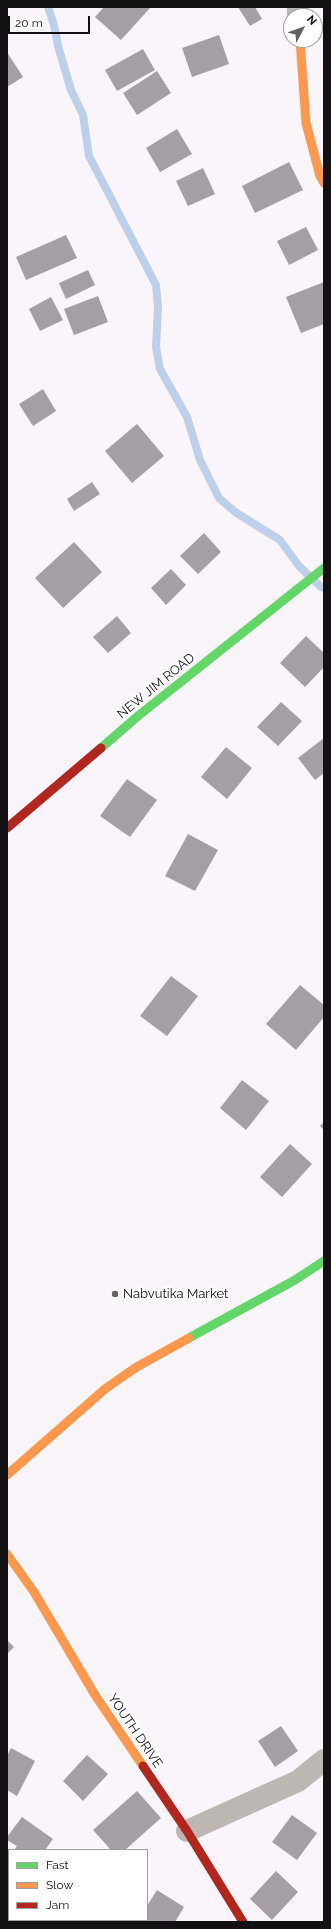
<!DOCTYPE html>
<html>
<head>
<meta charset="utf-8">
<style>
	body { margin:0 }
	#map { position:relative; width:331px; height:1929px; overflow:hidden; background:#faf5fa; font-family:Raleway,sans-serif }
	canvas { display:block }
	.frame { position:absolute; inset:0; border:8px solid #131013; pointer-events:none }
	.legend { position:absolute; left:8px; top:1849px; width:140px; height:72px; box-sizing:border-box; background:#fff; border:1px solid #a19fa1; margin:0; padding:5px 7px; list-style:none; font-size:12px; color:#131013 }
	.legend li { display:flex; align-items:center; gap:8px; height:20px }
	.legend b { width:20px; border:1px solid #a19fa1 }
	.north { position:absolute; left:283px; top:8px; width:40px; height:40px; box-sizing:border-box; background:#fff; border:1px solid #a19fa1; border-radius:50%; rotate:49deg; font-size:11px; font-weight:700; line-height:16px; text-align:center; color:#131013 }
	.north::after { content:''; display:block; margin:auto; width:14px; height:18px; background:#646064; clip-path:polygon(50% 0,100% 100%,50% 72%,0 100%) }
	.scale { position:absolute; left:8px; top:16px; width:82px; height:18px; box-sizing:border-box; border:2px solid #131013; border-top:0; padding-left:5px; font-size:12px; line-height:14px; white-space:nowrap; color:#131013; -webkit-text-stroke:3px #fff; paint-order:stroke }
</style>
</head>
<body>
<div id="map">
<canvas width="331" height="1929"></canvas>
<div class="frame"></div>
<ul class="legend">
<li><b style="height:5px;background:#63d668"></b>Fast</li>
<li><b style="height:5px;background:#ff974d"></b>Slow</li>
<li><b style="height:5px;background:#b3261e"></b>Jam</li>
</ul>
<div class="north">N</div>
<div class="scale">20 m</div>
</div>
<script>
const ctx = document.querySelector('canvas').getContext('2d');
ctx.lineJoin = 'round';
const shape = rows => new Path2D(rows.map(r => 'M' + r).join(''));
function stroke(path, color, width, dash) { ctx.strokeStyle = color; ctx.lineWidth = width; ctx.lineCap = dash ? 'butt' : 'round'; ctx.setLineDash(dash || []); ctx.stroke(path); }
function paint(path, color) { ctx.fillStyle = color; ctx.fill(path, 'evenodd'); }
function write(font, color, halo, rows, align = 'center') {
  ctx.font = font + ' Raleway,sans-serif'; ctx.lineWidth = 4; ctx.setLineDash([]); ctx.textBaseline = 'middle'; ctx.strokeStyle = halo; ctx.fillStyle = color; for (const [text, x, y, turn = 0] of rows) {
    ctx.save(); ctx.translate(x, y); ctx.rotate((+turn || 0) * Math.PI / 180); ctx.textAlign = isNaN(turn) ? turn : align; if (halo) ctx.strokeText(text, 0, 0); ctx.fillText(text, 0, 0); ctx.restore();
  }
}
const stream = shape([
	[48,7,54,25,58,46,71,90,83,115,89,156,156,285,158,307,156,347,160,369,187,417,200,460,219,498,235,512,280,540,299,566,321,587,324,588]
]);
const building = shape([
	[104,7,151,7,121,40,95,17],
	[238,7,255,7,262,19,250,26],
	[219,35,229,64,192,77,182,48],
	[143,49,155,70,117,91,105,70],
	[7,52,23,77,7,87],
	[157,71,171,93,137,115,123,93],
	[177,129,192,154,160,172,146,148],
	[289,162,303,190,255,213,242,186],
	[203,168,215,194,188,206,176,181],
	[306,227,318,250,289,265,277,241],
	[66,235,77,258,26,280,16,257],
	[88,270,95,285,66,299,59,283],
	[324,282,324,324,301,333,286,297],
	[98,296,108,322,74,335,64,309],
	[51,297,63,320,40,331,29,309],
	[43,389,56,411,33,426,19,404],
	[137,424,164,456,132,483,105,451],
	[92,482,100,494,74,511,67,499],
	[204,533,221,552,198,574,180,556],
	[74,542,102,572,63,608,35,578],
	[171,569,186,585,166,605,151,588],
	[117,616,131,633,108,653,93,637],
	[306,636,324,653,324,667,305,687,280,663],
	[281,702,302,721,278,746,257,727],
	[324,738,324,773,315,780,298,758],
	[226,747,252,768,227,799,201,777],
	[127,779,157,800,130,837,100,816],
	[188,834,218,850,195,891,165,876],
	[171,976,198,996,167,1036,140,1016],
	[300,985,324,1005,324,1017,296,1050,266,1024],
	[242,1080,269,1101,246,1130,220,1108],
	[324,1122,324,1130,320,1126],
	[290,1144,312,1164,282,1197,260,1177],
	[7,1640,14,1647,7,1654],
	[281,1726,298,1751,275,1767,258,1741],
	[11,1748,35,1761,17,1796,7,1790,7,1756],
	[87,1755,108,1774,83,1801,63,1781],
	[137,1791,161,1818,125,1850,111,1850,93,1830],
	[292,1815,317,1833,297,1860,272,1842],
	[22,1817,53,1839,45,1850,14,1850,17,1846,7,1840,7,1837],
	[276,1871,298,1892,272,1920,250,1899],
	[157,1890,184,1907,175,1922,137,1922,138,1920,147,1920,147,1906]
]);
const street = shape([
	[298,7,298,16],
	[187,1831,298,1781,324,1760]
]);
const fast = shape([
	[101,748,138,716,324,568],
	[189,1338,295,1280,324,1261]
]);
const slow = shape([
	[300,40,306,123,320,176,324,183],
	[7,1475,105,1389,135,1368,189,1338],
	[7,1554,34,1592,95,1695,143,1766]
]);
const jam = shape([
	[7,828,101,748],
	[143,1766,187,1831,243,1922]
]);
const markers = [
	[115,1294,4,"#646064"]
];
const streetNames = [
	["NEW JIM ROAD",156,686,-39],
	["YOUTH DRIVE",135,1731,56]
];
const poiNames = [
	["Nabvutika Market",123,1294]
];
stroke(stream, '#bed0e9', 8);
paint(building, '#a69ea6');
stroke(street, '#bcb7b3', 22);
stroke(fast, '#63d668', 9);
stroke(slow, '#ff974d', 9);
stroke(jam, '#b3261e', 9);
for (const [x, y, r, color] of markers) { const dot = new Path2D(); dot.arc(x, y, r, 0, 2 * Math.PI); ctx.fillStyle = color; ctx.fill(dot); stroke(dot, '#fff', 1.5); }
write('13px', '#131013', '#fff', streetNames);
write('13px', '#131013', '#fff', poiNames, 'left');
</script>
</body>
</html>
